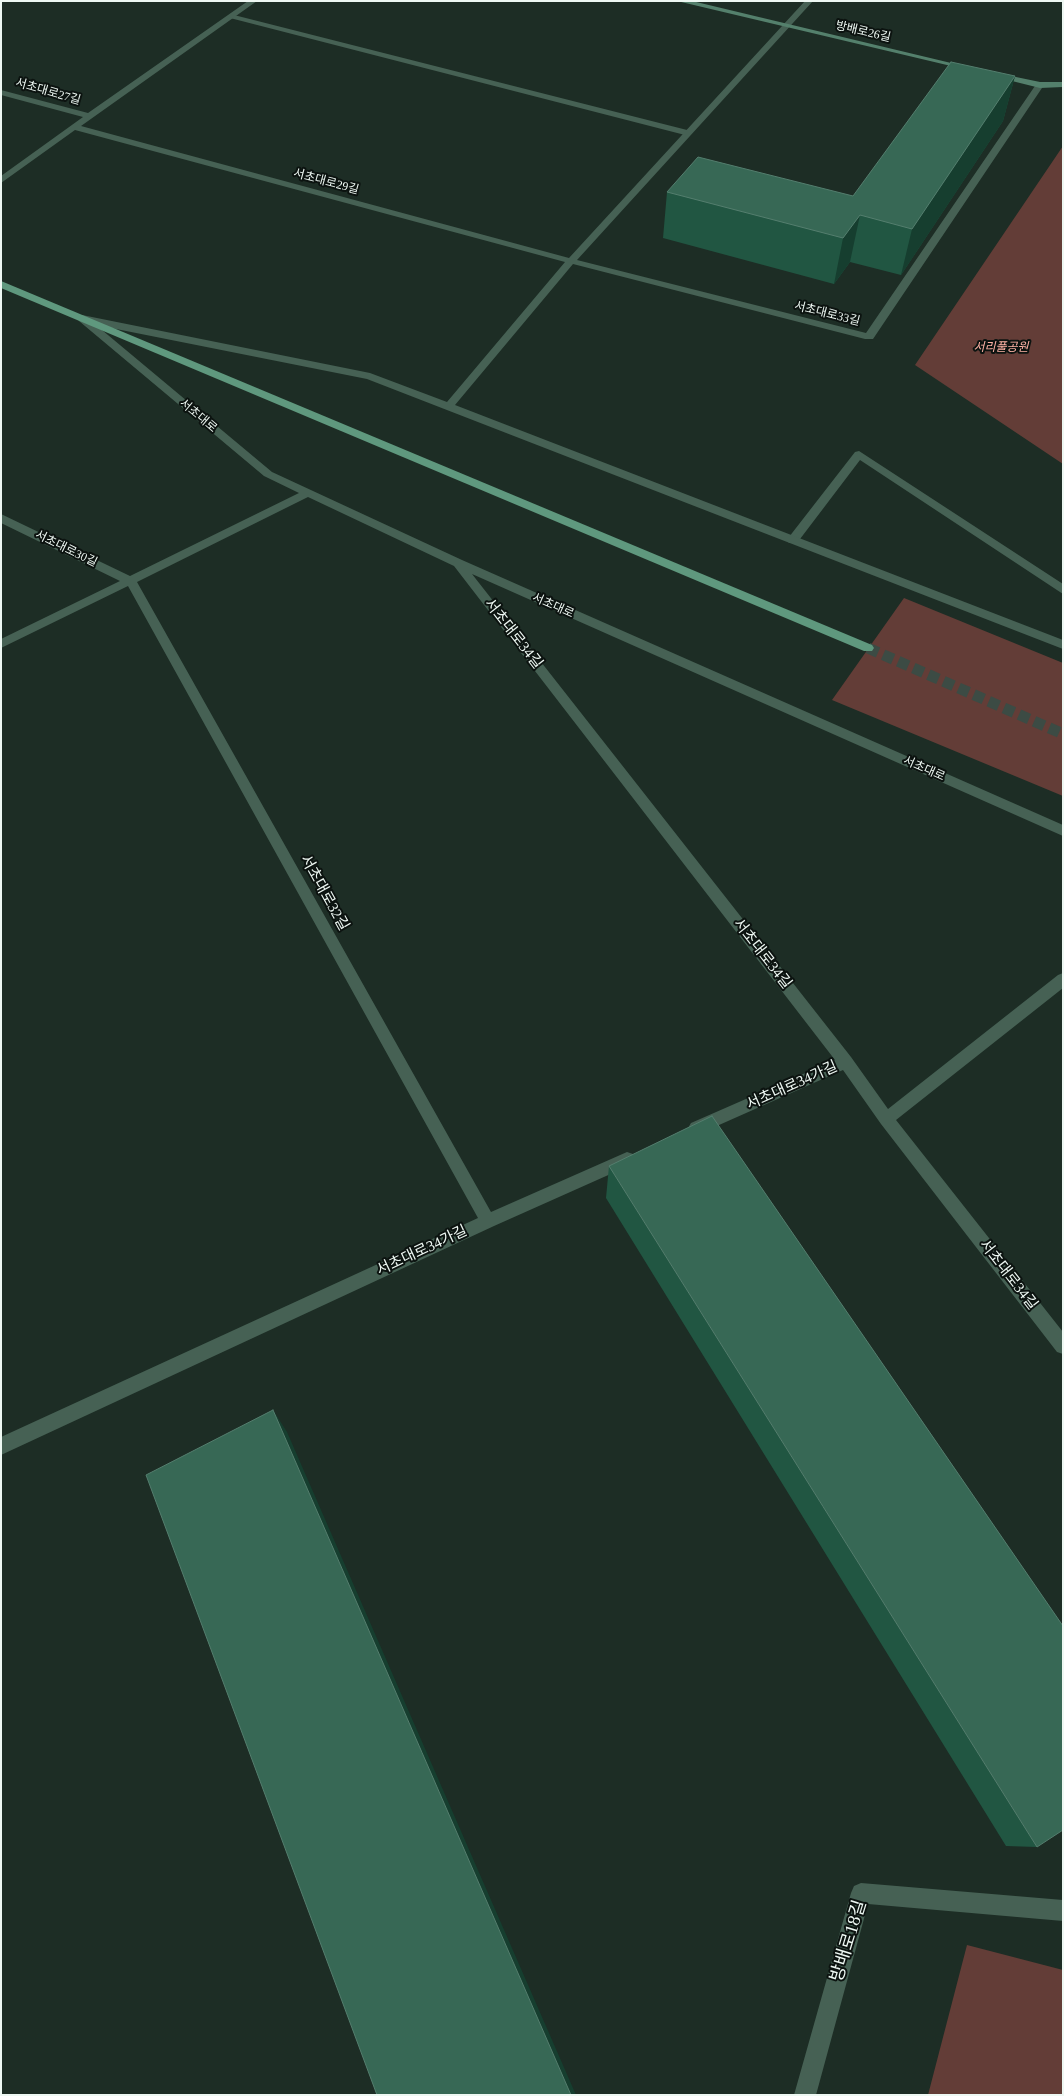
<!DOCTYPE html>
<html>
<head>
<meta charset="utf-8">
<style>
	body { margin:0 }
	#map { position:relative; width:1064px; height:2096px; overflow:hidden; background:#1d2d25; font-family:"Times New Roman",serif }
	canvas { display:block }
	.frame { position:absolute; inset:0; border:2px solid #eef8f3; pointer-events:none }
</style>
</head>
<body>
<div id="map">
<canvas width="1064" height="2096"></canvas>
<div class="frame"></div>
</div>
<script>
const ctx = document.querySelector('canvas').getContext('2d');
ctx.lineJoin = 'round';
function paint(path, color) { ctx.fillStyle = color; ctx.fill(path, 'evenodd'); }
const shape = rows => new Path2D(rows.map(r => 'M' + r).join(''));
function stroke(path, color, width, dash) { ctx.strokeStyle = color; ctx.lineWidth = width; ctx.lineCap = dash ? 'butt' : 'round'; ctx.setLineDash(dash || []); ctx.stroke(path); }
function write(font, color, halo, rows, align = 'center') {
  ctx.font = font + ' "Times New Roman","Noto Sans KR",serif'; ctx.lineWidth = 4; ctx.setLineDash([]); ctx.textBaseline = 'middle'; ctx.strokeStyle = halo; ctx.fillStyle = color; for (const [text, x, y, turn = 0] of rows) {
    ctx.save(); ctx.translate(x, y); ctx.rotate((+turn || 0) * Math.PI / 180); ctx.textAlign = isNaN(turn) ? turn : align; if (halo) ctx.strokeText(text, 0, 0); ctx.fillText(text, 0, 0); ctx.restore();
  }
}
const green = shape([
	[1063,146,1063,464,915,365],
	[904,598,1063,663,1063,796,832,700],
	[967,1945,1063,1970,1063,2095,928,2095]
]);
const primaryTunnel = shape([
	[868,648,1063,734]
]);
const lane = shape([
	[230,14,691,131,692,133,685,135,230,18,230,14],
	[859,451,1063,584,1063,594,860,460,797,543,789,543,787,540,789,537,855,452,859,451]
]);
const street = shape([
	[248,1,257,1,81,126,569,258,805,1,813,1,577,260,866,333,1037,83,1044,85,873,339,865,339,573,264,455,405,1063,640,1063,649,367,379,96,325,272,472,462,560,1063,825,1063,836,472,574,851,1057,888,1109,1058,975,1063,973,1063,988,896,1120,1063,1332,1063,1354,1057,1352,881,1124,843,1070,701,1133,696,1135,691,1133,688,1128,691,1123,835,1060,454,566,308,497,137,582,491,1212,627,1152,633,1154,635,1159,633,1164,494,1226,1,1455,1,1437,478,1218,128,586,1,648,1,639,120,581,1,523,1,514,130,576,299,493,264,476,79,321,77,318,78,316,82,315,370,373,447,402,565,262,75,130,1,183,1,176,83,117,1,95,1,90,88,113,248,1],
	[861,1883,1063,1900,1063,1921,868,1904,816,2095,794,2095,851,1893,854,1886,861,1883]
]);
const secondary = shape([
	[677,1,692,1,972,68,968,70,677,1],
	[992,72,1040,82,1063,82,1063,87,1040,88,992,76,992,72]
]);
const primary = shape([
	[1,281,872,645,874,648,872,651,864,651,1,288,1,281]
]);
const wall = shape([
	[1015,76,1003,121,901,275,850,262,834,284,663,238,667,192,853,196],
	[609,1166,1037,1847,1006,1846,606,1198]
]);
const shadedWall = shape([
	[1015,76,1003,121,901,275,912,229],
	[860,215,850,262,834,284,843,238],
	[273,1410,287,1432,576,2095,571,2095]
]);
const building = shape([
	[951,62,1015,76,912,229,860,215,843,238,667,192,698,157,853,196,951,62],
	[712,1116,1063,1626,1063,1830,1037,1847,609,1166,712,1116],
	[273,1410,571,2095,377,2095,146,1475,273,1410]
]);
const farStreetnames = [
	["방배로26길",863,32,13],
	["서초대로27길",48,92,16],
	["서초대로29길",326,182,15],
	["서초대로33길",827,314,14],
	["서초대로",198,416,40],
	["서초대로30길",66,549,26],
	["서초대로",553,606,24],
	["서초대로",924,769,24]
];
const farParknames = [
	["서리풀공원",1001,348]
];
const streetNames = [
	["서초대로34길",513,634,52],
	["서초대로32길",324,893,61],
	["서초대로34길",762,954,52],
	["서초대로34가길",792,1086,-24],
	["서초대로34가길",422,1251,-25],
	["서초대로34길",1008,1275,52]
];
const nearStreetnames = [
	["방배로18길",849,1941,-73]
];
paint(green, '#633d37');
stroke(primaryTunnel, '#3c4b44', 11, [11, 5.5]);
paint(lane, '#466154');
paint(street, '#466154');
paint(secondary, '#54806c');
paint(primary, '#5f987e');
paint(wall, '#215642');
paint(shadedWall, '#163e2f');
paint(building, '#376855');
stroke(building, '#547e6e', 1);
write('12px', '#eef8f3', '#0c1310', farStreetnames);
write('italic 12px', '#feb2a5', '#0c1310', farParknames);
write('15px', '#eef8f3', '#0c1310', streetNames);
write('18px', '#eef8f3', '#0c1310', nearStreetnames);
</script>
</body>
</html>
